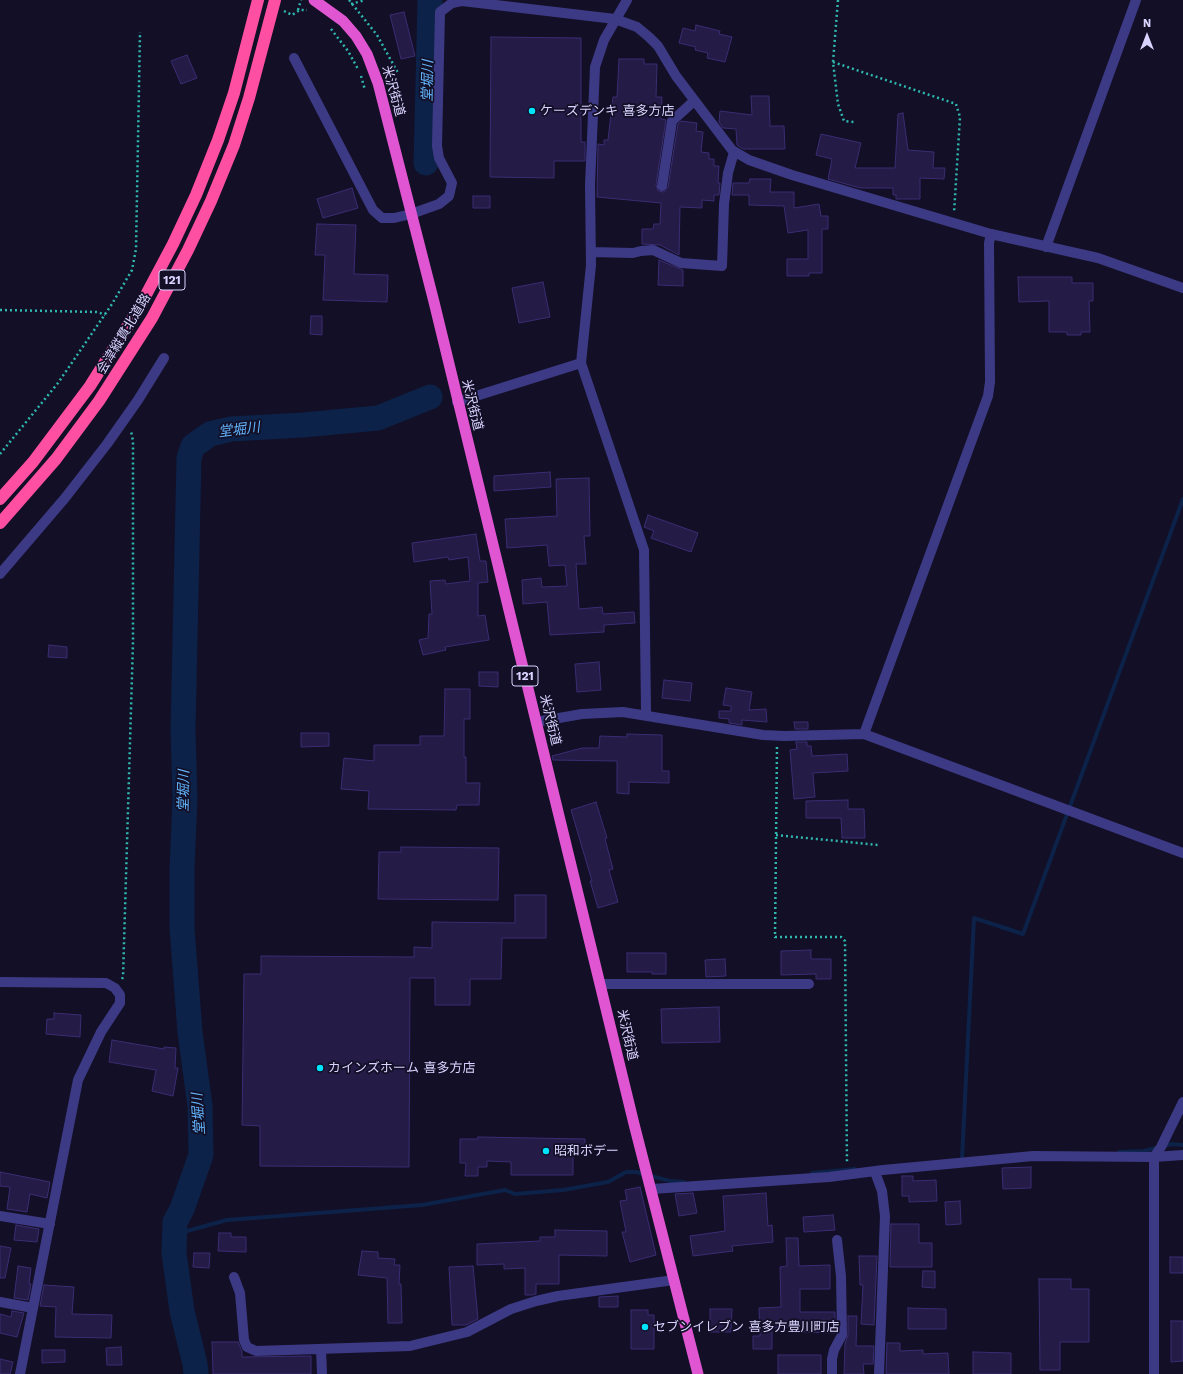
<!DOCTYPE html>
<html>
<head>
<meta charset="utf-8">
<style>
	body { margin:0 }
	#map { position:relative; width:1183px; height:1374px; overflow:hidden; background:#130f26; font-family:"Work Sans",sans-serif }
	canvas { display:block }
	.north { position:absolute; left:1127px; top:16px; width:40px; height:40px; -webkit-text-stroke:3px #130f26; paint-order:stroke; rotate:0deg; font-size:11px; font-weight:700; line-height:16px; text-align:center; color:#d9d4ff }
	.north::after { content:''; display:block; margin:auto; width:14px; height:18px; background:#d9d4ff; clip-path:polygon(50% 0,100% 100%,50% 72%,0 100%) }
</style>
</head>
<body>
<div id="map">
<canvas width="1183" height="1374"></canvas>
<div class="north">N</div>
</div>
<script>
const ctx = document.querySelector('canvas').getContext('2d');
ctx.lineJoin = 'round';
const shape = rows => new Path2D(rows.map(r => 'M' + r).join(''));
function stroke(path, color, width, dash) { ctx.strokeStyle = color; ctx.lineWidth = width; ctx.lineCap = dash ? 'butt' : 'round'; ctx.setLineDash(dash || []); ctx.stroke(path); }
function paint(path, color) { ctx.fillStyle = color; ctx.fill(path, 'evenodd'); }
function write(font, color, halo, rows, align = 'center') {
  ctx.font = font + ' "Work Sans","Noto Sans JP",sans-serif'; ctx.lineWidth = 3.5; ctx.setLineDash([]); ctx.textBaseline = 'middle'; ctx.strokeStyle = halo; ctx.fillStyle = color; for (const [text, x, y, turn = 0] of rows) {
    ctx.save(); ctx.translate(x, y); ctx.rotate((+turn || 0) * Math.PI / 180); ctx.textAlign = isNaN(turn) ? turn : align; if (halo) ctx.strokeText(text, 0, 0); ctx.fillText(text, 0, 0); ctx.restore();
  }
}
const stream = shape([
	[1119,1152,1144,1151,1172,1144,1183,1145],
	[962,1159,974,918,1023,934,1183,499],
	[809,1176,811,1176,812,1173,855,1169],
	[176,1234,227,1220,422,1205,505,1190,515,1194,563,1190,608,1182,626,1172,636,1172,670,1181,684,1182]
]);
const river = shape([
	[426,163,430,0],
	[196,1374,195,1364,182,1311,174,1253,175,1222,182,1209,201,1155,200,1106,190,1032,182,928,182,869,185,798,183,730,189,458,193,446,210,434,231,429,303,425,378,418,430,397]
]);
const building = shape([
	[404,12,415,56,401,59,390,15,404,12],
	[696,25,720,31,719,34,732,37,725,62,707,58,708,53,695,50,696,47,679,43,683,28,695,31,696,25],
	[491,37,581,38,581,142,585,142,585,161,554,161,554,178,490,177,491,37],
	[187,55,197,78,181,84,171,61,187,55],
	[619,59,644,59,644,64,657,64,656,97,662,97,661,119,666,120,656,185,658,191,664,192,668,187,678,124,681,121,697,123,696,131,703,132,701,152,709,153,709,159,714,159,714,166,719,166,718,183,720,183,719,195,714,195,714,201,702,200,702,208,680,207,679,255,660,245,642,244,642,229,653,229,654,224,660,224,661,203,597,197,598,144,604,145,604,140,608,140,613,97,617,97,619,59],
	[751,96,769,96,770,126,784,126,785,149,743,149,737,145,736,129,723,128,719,122,720,111,752,115,751,96],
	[903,113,908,150,934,152,933,168,945,168,944,179,920,178,920,199,896,199,896,195,893,195,893,188,860,188,828,179,832,159,816,155,821,134,861,143,855,168,895,168,898,114,903,113],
	[750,179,771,179,770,192,794,192,794,208,819,204,821,216,828,216,828,229,822,229,822,273,809,273,809,276,787,276,787,259,808,259,808,230,788,233,784,206,749,205,749,195,732,195,733,183,749,183,750,179],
	[352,188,358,208,323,218,317,199,352,188],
	[473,196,490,196,490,208,473,208,473,196],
	[317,224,356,225,354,274,388,275,387,302,323,300,325,255,315,255,317,224],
	[659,260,683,270,683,286,658,285,659,260],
	[1018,277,1072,277,1072,283,1093,283,1093,301,1089,301,1090,332,1081,332,1081,335,1067,335,1067,332,1049,332,1049,301,1019,302,1018,277],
	[543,282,550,317,519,323,512,288,543,282],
	[311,316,322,316,322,335,310,334,311,316],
	[550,472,551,487,494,491,494,476,550,472],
	[589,478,590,536,584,536,586,564,576,564,579,609,602,607,603,614,634,612,635,623,604,625,604,632,550,635,547,602,523,604,522,580,541,578,542,587,567,586,565,565,549,566,547,545,507,548,505,519,557,516,556,479,589,478],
	[648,515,698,533,691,552,651,538,654,531,644,527,648,515],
	[476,534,480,561,486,561,488,582,478,583,478,616,485,615,489,640,445,647,446,650,423,655,419,640,428,638,429,614,432,614,430,581,445,580,446,584,470,581,468,557,449,560,448,557,414,562,412,543,476,534],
	[49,645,67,647,67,658,48,657,49,645],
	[599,662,601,690,577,692,575,664,599,662],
	[479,672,498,672,498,687,479,686,479,672],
	[664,680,692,683,690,701,662,698,664,680],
	[726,688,752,692,749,710,766,709,767,722,742,720,742,725,729,723,729,719,719,718,719,711,731,711,731,706,723,705,726,688],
	[445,689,470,689,470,719,464,719,464,757,466,757,466,783,480,783,479,805,457,805,456,810,368,809,369,791,341,789,344,758,374,761,374,745,420,745,420,736,444,736,445,689],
	[794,722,808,722,808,729,795,729,794,722],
	[301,733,329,733,329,746,301,747,301,733],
	[627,734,662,735,662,771,669,771,669,783,629,782,629,794,617,793,617,761,553,760,552,756,582,748,599,748,600,736,627,737,627,734],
	[796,742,807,742,807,746,811,746,812,756,847,754,848,771,813,773,815,797,794,799,790,750,797,749,796,742],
	[848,800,848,809,864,809,865,838,842,838,841,818,806,818,806,801,848,800],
	[596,802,607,838,605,839,613,869,609,870,618,902,598,908,590,881,592,881,571,810,596,802],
	[401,847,499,848,498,900,378,899,379,852,401,852,401,847],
	[515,895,546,895,546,938,502,938,501,979,470,979,470,1005,435,1005,435,978,410,978,409,1167,260,1166,260,1126,242,1125,244,974,261,974,261,956,414,957,414,947,432,948,432,922,515,923,515,895],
	[811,950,811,959,831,959,831,979,816,979,816,974,781,975,781,951,811,950],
	[627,953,666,953,666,974,652,974,652,972,627,972,627,953],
	[725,959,726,976,706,977,705,960,725,959],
	[719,1007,720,1042,662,1043,661,1009,719,1007],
	[54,1013,81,1015,80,1037,46,1034,47,1019,54,1019,54,1013],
	[112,1040,164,1049,164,1047,176,1048,175,1068,178,1068,173,1096,152,1091,156,1070,109,1062,112,1040],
	[478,1137,585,1139,585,1153,573,1153,573,1175,511,1175,511,1162,487,1161,487,1167,478,1167,478,1176,465,1176,466,1163,460,1163,460,1139,478,1139,478,1137],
	[1031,1167,1031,1188,1003,1189,1002,1168,1031,1167],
	[0,1172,50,1182,47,1198,30,1194,27,1212,7,1209,10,1187,0,1186,0,1172],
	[902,1176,913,1176,913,1181,936,1180,937,1201,909,1202,909,1196,902,1196,902,1176],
	[640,1187,656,1255,630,1262,622,1232,626,1232,620,1201,627,1200,625,1190,640,1187],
	[693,1193,697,1213,679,1216,675,1194,693,1193],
	[766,1193,768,1226,772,1225,773,1242,732,1246,733,1251,693,1256,690,1236,725,1231,723,1196,766,1193],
	[960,1201,961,1224,946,1225,945,1202,960,1201],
	[833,1215,835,1230,804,1232,803,1217,833,1215],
	[891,1224,919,1224,919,1243,932,1243,932,1267,890,1267,891,1224],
	[16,1225,39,1229,37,1242,14,1240,16,1225],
	[555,1230,607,1231,607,1256,559,1255,559,1284,536,1284,536,1294,532,1295,525,1295,525,1268,504,1269,504,1264,477,1265,477,1244,540,1241,540,1237,555,1237,555,1230],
	[219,1233,231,1233,231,1237,246,1237,246,1252,218,1251,219,1233],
	[786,1238,798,1238,799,1266,830,1265,830,1289,800,1289,800,1312,835,1312,835,1333,804,1332,804,1327,772,1328,772,1349,753,1349,753,1336,760,1336,759,1308,781,1307,780,1267,787,1266,786,1238],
	[0,1246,11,1248,5,1278,0,1278,0,1246],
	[362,1251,378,1252,378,1258,395,1259,394,1265,400,1265,399,1284,401,1284,402,1323,388,1323,387,1278,358,1275,362,1251],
	[194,1253,210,1253,209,1268,193,1267,194,1253],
	[859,1256,877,1256,874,1325,861,1324,863,1285,860,1285,859,1256],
	[1170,1257,1183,1257,1183,1273,1170,1273,1170,1257],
	[18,1266,31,1268,29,1284,31,1284,28,1300,14,1298,18,1266],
	[473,1266,478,1319,466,1325,452,1325,449,1267,473,1266],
	[923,1271,935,1271,935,1288,922,1287,923,1271],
	[1039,1279,1071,1279,1071,1289,1089,1289,1089,1342,1060,1342,1060,1370,1040,1370,1039,1279],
	[44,1285,74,1287,72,1314,112,1315,111,1338,55,1337,56,1307,40,1306,44,1285],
	[618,1296,618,1307,599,1307,599,1297,618,1296],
	[908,1308,946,1309,946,1329,908,1329,908,1308],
	[710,1309,732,1309,731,1332,710,1332,710,1309],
	[631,1310,648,1310,648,1315,654,1315,654,1349,631,1349,631,1310],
	[12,1311,24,1313,17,1337,0,1333,0,1314,11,1317,12,1311],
	[848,1316,857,1316,856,1346,874,1346,873,1364,863,1364,864,1374,844,1374,845,1344,848,1335,848,1316],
	[1171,1321,1183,1321,1183,1361,1171,1362,1171,1321],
	[212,1342,238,1342,242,1351,242,1357,311,1356,311,1374,213,1374,212,1342],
	[887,1343,900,1343,900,1351,923,1350,923,1354,948,1353,949,1374,886,1374,887,1343],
	[121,1347,122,1365,107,1365,106,1348,121,1347],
	[42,1350,65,1350,65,1362,42,1363,42,1350],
	[973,1352,1011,1353,1011,1374,973,1374,973,1352],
	[778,1355,821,1355,821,1374,778,1374,778,1355],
	[0,1359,13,1362,10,1374,0,1374,0,1359]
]);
const path = shape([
	[349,0,377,35,398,73],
	[838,0,833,62,838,104,844,121,854,122],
	[351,4,365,0],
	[298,10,301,0],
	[284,11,292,15,300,10,307,10],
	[331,29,348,51,358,69],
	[833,62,956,104,960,117,954,213],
	[361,76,365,90],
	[0,310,98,312,105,315],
	[0,454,58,383,112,304,132,270,136,249,140,32],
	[777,747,775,937,841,937,845,941,847,1164],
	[776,835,878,845],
	[122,979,123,977,133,642,133,441,131,431]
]);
const minor = shape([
	[627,0,604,40,595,67,590,185,591,265,581,363,644,550,646,712],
	[294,58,373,210,382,218,394,218,411,214,439,204,449,196,452,183,439,158,437,146,440,12,452,3,462,1,615,19,637,27,649,37,658,46,676,76,732,150,749,160,792,175,991,234,1098,258,1183,288],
	[662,186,672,121,694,101],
	[1046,247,1136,0],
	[591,252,633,253,641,251,653,250,681,263,722,266,724,204,728,173,734,152],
	[457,402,581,363],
	[0,574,65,498,107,444,138,400,164,358],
	[536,722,582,714,623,712,763,735,784,736,864,734,1183,853],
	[864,734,988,396,990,382,989,243,991,234],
	[0,982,106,983,115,988,120,995,120,1003,101,1032,78,1080,20,1374],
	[600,984,809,984],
	[875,1172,882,1191,885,1216,879,1374],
	[652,1189,829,1177,883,1170,1033,1156,1154,1157,1183,1155],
	[0,1216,50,1224],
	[234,1277,240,1293,244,1340,247,1347,256,1351,410,1346,467,1332,511,1309,536,1301,558,1296,674,1280],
	[0,1302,33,1308],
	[321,1349,322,1374],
	[832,1374,832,1359,834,1350,842,1335,841,1276,837,1240],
	[1154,1374,1154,1157,1161,1147,1183,1102]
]);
const trunk = shape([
	[314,0,343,21,356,36,367,54,378,83,434,302,634,1124,698,1374]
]);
const motorway = shape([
	[0,499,33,462,90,386,139,308,173,244,196,195,218,140,234,93,258,0],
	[0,523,56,459,99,401,152,318,188,250,211,201,234,145,249,98,275,0]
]);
const markers = [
	[532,111,4,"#00e5ff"],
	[320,1068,4,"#00e5ff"],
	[546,1151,4,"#00e5ff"],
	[645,1327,4,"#00e5ff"]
];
const shields = [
	[172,280,26],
	[525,676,26]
];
const shieldNames = [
	["121",172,280],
	["121",525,676]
];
const streetNames = [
	["米沢街道",393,91,74],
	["会津縦貫北道路",124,334,-59],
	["米沢街道",472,405,76],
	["米沢街道",550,720,76],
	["米沢街道",627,1035,77]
];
const poiNames = [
	["ケーズデンキ 喜多方店",540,111],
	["カインズホーム 喜多方店",328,1068],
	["昭和ボデー",554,1151],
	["セブンイレブン 喜多方豊川町店",653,1327]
];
const waterNames = [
	["堂堀川",428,81,-89],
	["堂堀川",239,430,-7],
	["堂堀川",184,791,-89],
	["堂堀川",199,1114,-94]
];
stroke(stream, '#0c2248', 4);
stroke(river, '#0c2248', 25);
paint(building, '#241b47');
stroke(building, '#3b2d73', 1);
stroke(path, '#2fb8b0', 2.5, [2, 3]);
stroke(minor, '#3d3a85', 10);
stroke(trunk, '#e055d1', 11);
stroke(motorway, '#ff4fa3', 12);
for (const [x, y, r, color] of markers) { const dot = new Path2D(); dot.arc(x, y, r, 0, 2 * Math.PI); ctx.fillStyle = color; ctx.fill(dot); stroke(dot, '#130f26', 1.5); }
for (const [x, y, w] of shields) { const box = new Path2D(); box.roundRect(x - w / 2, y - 10, w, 20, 3); ctx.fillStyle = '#130f26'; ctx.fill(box); stroke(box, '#d9d4ff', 1); }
write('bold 12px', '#d9d4ff', null, shieldNames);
write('13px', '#d9d4ff', '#130f26', streetNames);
write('13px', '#d9d4ff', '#130f26', poiNames, 'left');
write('italic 14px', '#62b6ff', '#130f26', waterNames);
</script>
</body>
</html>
